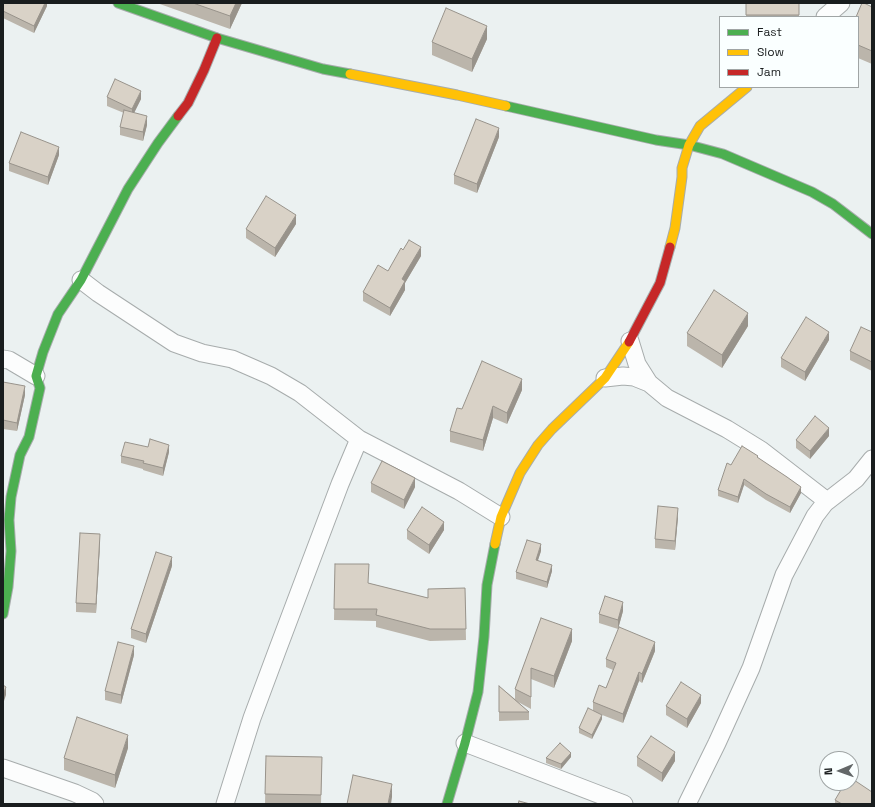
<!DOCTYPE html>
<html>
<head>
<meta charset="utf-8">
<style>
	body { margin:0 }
	#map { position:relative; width:875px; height:807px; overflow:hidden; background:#ebf1f1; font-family:"Space Grotesk",sans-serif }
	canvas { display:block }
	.frame { position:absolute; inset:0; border:4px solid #191d1e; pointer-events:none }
	.legend { position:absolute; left:719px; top:16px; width:140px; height:72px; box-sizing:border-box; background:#faffff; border:1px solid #a0a5a5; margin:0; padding:5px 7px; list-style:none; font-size:12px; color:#191d1e }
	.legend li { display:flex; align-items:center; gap:8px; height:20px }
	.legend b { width:20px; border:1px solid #a0a5a5 }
	.north { position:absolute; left:819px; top:751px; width:40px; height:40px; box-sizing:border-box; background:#faffff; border:1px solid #a0a5a5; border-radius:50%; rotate:268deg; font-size:11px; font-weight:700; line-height:16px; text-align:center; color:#191d1e }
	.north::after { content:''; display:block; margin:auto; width:14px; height:18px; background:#626768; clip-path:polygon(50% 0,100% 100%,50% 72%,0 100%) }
</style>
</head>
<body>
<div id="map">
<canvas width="875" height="807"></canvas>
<div class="frame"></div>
<ul class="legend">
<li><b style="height:5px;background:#4caf50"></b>Fast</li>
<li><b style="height:5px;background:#ffc107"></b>Slow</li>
<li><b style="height:5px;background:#c62828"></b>Jam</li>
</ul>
<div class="north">N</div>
</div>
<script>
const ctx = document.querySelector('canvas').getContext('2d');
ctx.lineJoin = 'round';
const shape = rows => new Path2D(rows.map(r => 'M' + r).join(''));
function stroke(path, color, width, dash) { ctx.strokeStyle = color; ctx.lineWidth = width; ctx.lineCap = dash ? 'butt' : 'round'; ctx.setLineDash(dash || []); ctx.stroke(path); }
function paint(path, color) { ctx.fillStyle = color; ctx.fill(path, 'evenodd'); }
const street = shape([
	[825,17,841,3],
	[81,280,98,293,174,343,202,353,232,359,271,376,300,393,359,439,459,491,501,517],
	[630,341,637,364,649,383,667,398,727,429,761,450,827,501],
	[3,359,9,360,36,376],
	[605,378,623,376,634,377,649,383],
	[465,743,624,804],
	[3,768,75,793,92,801,95,804],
	[225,804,252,718,277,651,340,484,359,439],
	[687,804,717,743,751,668,784,575,815,516,825,503,856,479,872,459]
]);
const fast = shape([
	[118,3,217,38,323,69,350,74],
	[506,106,656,140,689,145,723,154,812,192,833,204,872,234],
	[3,614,8,587,11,551,9,520,11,497,20,455,29,437,40,388,36,376,43,352,58,314,81,280,128,189,158,143,178,116],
	[447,804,465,743,478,692,484,637,487,585,495,544]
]);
const slow = shape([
	[350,74,457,95,506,106],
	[670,247,675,228,682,177,682,168,689,145,700,126,747,87],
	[495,544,501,517,520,473,538,445,552,429,605,378,629,342]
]);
const jam = shape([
	[178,116,188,103,204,70,217,38],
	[629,342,660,283,670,247]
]);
const wall = shape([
	[3,3,47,3,47,6,34,33,3,18],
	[157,3,242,3,230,29],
	[746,3,799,3,799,17,746,17],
	[872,7,872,64,858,58,858,17],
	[487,39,472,72,432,55,432,42],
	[107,97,141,99,134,113,147,125,143,141,120,135,120,127,124,113,107,106],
	[499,137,477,193,454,184,454,175],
	[59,155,48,185,9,171,9,163],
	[296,224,275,257,246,238,246,229],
	[403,250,421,256,405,283,405,290,390,316,363,301,363,292,388,271],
	[748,326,722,368,687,346,687,333],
	[872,332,872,371,850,360,850,351],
	[829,340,805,381,781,367,781,358],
	[3,382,25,395,17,431,3,429],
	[522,390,507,424,493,418,483,451,450,442,450,431,462,409],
	[829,436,810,459,796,448,796,440],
	[169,452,163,476,143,470,143,469,121,463,121,456],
	[758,458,801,493,790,513,766,500,744,485,738,503,718,496,718,490,731,465],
	[371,483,415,487,404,509,371,492],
	[678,517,675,550,655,548,655,539],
	[407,530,444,530,429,554,407,539],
	[100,543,96,613,76,612,76,603],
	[541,551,538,560,552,571,547,588,516,579,516,572],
	[335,564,368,583,428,598,465,588,466,640,430,641,376,627,376,621,334,620],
	[172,566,146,643,131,638,131,629],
	[623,611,618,629,599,623,599,614],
	[541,618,572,641,554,688,531,679,531,709,518,702,529,712,529,720,499,721,499,686,515,699,515,689],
	[655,651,642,683,639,681,623,723,597,713,602,719,592,739,579,733,579,728,593,711,593,702,606,688,613,670,606,667,606,659],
	[134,655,121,704,105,700,105,691],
	[701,703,687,728,666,715,666,706],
	[128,748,115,788,64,770,64,758],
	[266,756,322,757,321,804,265,804],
	[571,757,561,769,546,763,546,758],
	[637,757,675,761,662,782,637,766],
	[835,800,872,804,835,804]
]);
const shadedWall = shape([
	[45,3,47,3,47,6,34,33,34,26],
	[236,3,242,3,230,29,230,16],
	[487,26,487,39,472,72,472,59],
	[141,91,141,99,132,117,132,109],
	[147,116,147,125,143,141,143,132],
	[499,128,499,137,477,193,477,184],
	[59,147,59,155,48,185,48,177],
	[296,215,296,224,275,257,275,248],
	[421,247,421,256,405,283,405,290,390,316,390,308,402,279],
	[748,313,748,326,722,368,722,355],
	[829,332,829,340,805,381,805,372],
	[522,379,522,390,507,424,507,413],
	[25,386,25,395,17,431,17,423],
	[493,406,493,418,483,451,483,440],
	[829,428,829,436,810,459,810,451],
	[169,445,169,452,163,476,163,468],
	[415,478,415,487,404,509,404,500],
	[744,479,744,485,738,503,738,497],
	[801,487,801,493,790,513,790,507],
	[678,508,678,517,675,550,675,541],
	[444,522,444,530,429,554,429,545],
	[100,534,100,543,96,613,96,604],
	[541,544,541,551,536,566,536,560],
	[172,557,172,566,146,643,146,634],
	[552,565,552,571,547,588,547,582],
	[623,602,623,611,618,629,618,620],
	[572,629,572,641,554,688,554,676],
	[655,642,655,651,642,683,642,674],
	[134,646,134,655,121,704,121,695],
	[639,672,639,681,623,723,623,714],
	[6,687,6,695,3,704,3,695],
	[701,695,701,703,687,728,687,719],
	[602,715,602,719,592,739,592,735],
	[128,735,128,748,115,788,115,775],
	[675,752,675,761,662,782,662,773],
	[571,753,571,757,561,769,561,764],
	[392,784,392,797,391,804,388,804]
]);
const building = shape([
	[3,3,45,3,34,26,3,11,3,3],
	[193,3,236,3,230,16,193,3],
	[746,3,799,3,799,15,746,15,746,3],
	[862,3,864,3,872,7,872,51,858,45,858,17,856,17,862,3],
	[446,8,487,26,472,59,432,42,446,8],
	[115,79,141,91,132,109,107,97,115,79],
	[124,110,147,116,143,132,120,127,124,110],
	[476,119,499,128,477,184,454,175,476,119],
	[21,132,59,147,48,177,9,163,21,132],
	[266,196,296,215,275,248,246,229,266,196],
	[409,240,421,247,402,279,405,281,390,308,363,292,378,265,388,271,401,248,403,250,409,240],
	[714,290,748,313,722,355,687,333,714,290],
	[806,317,829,332,805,372,781,358,806,317],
	[861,327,872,332,872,362,850,351,861,327],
	[482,361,522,379,507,413,493,406,483,440,450,431,457,408,462,409,482,361],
	[3,382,25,386,17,423,3,420,3,382],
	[815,416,829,428,810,451,796,440,815,416],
	[150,439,169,445,163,468,143,463,144,461,121,456,125,442,148,447,150,439],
	[742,446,758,456,757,457,787,477,801,487,790,507,766,494,744,479,738,497,718,490,727,463,731,465,742,446],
	[382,461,415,478,404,500,371,483,382,461],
	[658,506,678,508,675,541,655,539,658,506],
	[422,507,444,522,429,545,407,530,422,507],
	[80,533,100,534,96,604,76,603,80,533],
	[527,540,541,544,536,560,552,565,547,582,516,572,527,540],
	[156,552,172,557,146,634,131,629,156,552],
	[335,564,369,564,368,583,428,598,428,589,465,588,466,629,430,629,376,615,377,609,334,609,335,564],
	[605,596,623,602,618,620,599,614,605,596],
	[541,618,572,629,554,676,531,668,531,697,515,689,541,618],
	[619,627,655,642,642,674,639,672,623,714,593,702,599,685,606,688,616,663,606,659,619,627],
	[118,642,134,646,121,695,105,691,118,642],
	[681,682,701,695,687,719,666,706,681,682],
	[3,685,6,687,3,695,3,685],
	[499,686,529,712,499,712,499,686],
	[588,708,602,715,592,735,579,728,588,708],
	[77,717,128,735,115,775,64,758,77,717],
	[651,736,675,752,662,773,637,757,651,736],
	[560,743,571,753,561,764,546,758,560,743],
	[266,756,322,757,321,795,265,794,266,756],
	[353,775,392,784,388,804,347,804,353,775],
	[851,778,872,792,872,804,842,804,835,800,845,783,851,783,851,778],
	[519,801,530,804,518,804,519,801]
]);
stroke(street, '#a7acac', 19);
stroke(fast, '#a7acac', 11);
stroke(slow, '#a7acac', 11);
stroke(jam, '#a7acac', 11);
stroke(street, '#fcfdfd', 17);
stroke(fast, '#4caf50', 9);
stroke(slow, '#ffc107', 9);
stroke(jam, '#c62828', 9);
paint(wall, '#bbb5ab');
paint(shadedWall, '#98938b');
paint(building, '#d9d2c7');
stroke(building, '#98938b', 1);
</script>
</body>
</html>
